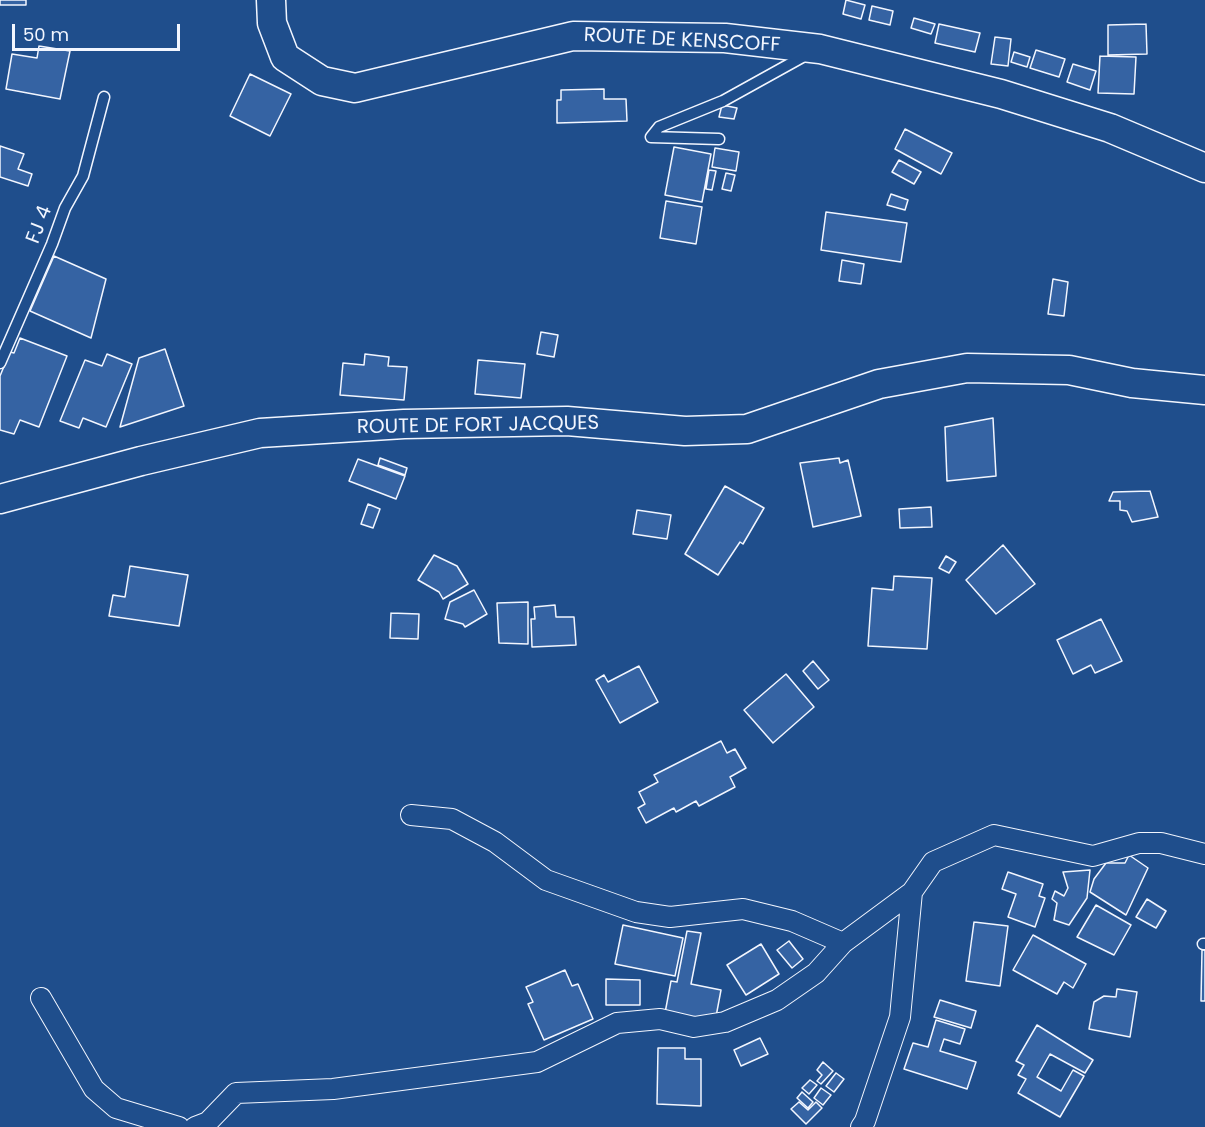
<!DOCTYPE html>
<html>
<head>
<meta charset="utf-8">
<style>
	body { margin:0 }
	#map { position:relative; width:1205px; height:1127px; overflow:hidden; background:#1f4e8c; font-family:Poppins,sans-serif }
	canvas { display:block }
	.scale { position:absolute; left:12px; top:24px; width:168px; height:27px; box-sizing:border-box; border:3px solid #f2f6ff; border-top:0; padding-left:8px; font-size:18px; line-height:21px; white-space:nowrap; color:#f2f6ff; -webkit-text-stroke:4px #1f4e8c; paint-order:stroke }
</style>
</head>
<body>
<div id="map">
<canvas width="1205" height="1127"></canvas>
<div class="scale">50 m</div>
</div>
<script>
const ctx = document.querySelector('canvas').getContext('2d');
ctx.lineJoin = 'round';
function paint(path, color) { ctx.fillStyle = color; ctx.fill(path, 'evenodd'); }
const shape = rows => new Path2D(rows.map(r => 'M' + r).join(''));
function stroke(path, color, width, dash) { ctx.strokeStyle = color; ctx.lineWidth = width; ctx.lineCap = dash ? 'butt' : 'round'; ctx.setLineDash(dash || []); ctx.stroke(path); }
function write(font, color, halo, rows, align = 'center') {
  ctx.font = font + ' Poppins,sans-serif'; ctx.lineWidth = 4.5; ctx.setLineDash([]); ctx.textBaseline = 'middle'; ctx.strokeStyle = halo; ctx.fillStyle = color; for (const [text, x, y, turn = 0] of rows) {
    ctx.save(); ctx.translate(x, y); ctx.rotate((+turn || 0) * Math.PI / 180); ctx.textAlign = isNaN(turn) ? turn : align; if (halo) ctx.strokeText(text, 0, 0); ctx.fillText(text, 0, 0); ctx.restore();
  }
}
const building = shape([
	[0,0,26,0,26,5,0,5,0,0],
	[846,0,865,5,861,19,843,14,846,0],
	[872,6,893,11,890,25,869,20,872,6],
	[914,18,935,24,931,34,911,28,914,18],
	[939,24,980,33,975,52,935,43,939,24],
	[1146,24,1147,54,1108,55,1108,25,1146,24],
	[995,37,1011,39,1008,66,991,64,995,37],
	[39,46,70,51,60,99,6,89,12,54,37,58,39,46],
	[1036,50,1065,59,1059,77,1030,68,1036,50],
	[1014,52,1030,57,1027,67,1011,62,1014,52],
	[1100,56,1136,57,1134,94,1098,93,1100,56],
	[1073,64,1096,71,1090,90,1067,82,1073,64],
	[250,74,291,94,270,136,230,116,250,74],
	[604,89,604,99,626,99,627,121,557,123,557,100,561,100,561,90,604,89],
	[722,105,737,108,734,119,719,117,722,105],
	[905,129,952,153,941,174,895,149,905,129],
	[0,146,24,154,18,169,32,174,28,186,0,177,0,146],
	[674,147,711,154,702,202,665,195,674,147],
	[715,148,739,152,736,171,712,167,715,148],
	[899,160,921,172,914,184,892,172,899,160],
	[709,170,716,171,712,190,706,189,709,170],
	[726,173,735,175,731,191,722,189,726,173],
	[891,194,908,200,905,210,887,205,891,194],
	[666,201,702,207,696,244,660,238,666,201],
	[826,212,907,223,901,262,821,250,826,212],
	[54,256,106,279,91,338,30,311,54,256],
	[842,260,864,264,861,284,839,281,842,260],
	[1053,279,1068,282,1064,316,1048,314,1053,279],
	[541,332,558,335,554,357,537,354,541,332],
	[20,338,67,356,39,427,20,420,14,434,0,430,0,376,10,352,14,353,20,338],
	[165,349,184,406,120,427,139,358,165,349],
	[107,354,132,364,106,427,83,418,79,428,60,421,85,360,102,366,107,354],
	[365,354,389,357,388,366,407,367,404,400,340,395,343,363,364,365,365,354],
	[478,360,525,364,521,398,475,394,478,360],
	[993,418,996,476,947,481,945,427,993,418],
	[380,458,407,468,405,475,378,465,380,458],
	[839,458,840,463,848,460,861,516,813,527,800,463,839,458],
	[358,459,405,476,396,499,349,481,358,459],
	[725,486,764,508,743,544,740,542,718,575,685,554,725,486],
	[1150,491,1158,517,1132,522,1127,511,1120,510,1120,501,1109,501,1113,492,1150,491],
	[368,504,380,509,373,528,361,524,368,504],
	[931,507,932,527,900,528,899,509,931,507],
	[637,510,671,515,667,539,633,534,637,510],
	[1003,545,1035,584,996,614,966,580,1003,545],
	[434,555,457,566,468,584,443,599,439,592,418,580,434,555],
	[946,556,956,562,949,573,939,568,946,556],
	[130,566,188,575,179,626,109,616,113,595,125,597,130,566],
	[894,576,932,578,927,649,868,646,872,588,893,590,894,576],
	[474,590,487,614,465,627,463,624,445,619,450,602,474,590],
	[528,602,528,644,499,643,497,603,528,602],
	[555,605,556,617,574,617,576,645,532,647,531,619,535,619,534,607,555,605],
	[391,613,419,614,418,639,390,638,391,613],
	[1101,619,1122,661,1095,673,1091,665,1073,674,1057,640,1101,619],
	[813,661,829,680,818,689,803,671,813,661],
	[639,666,658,702,620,723,596,680,604,675,608,682,639,666],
	[786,674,814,707,773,743,744,710,786,674],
	[721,741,727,753,735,749,746,768,730,777,735,787,699,806,696,801,676,812,674,808,646,823,638,808,645,804,639,792,658,782,654,775,721,741],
	[1129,855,1148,868,1126,915,1090,892,1094,879,1106,863,1125,863,1129,855],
	[1090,870,1087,898,1069,925,1054,920,1057,903,1052,899,1055,891,1064,896,1068,888,1063,872,1090,870],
	[1008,872,1043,884,1039,896,1045,898,1035,927,1008,917,1016,894,1002,889,1008,872],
	[1147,899,1166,911,1156,928,1136,917,1147,899],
	[1096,905,1131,925,1114,955,1077,937,1096,905],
	[974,922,1008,926,1000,986,966,981,974,922],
	[623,925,683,938,675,976,615,964,623,925],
	[687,931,701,933,691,984,721,990,715,1022,665,1013,671,981,677,982,687,931],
	[1033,935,1086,964,1073,988,1064,982,1057,994,1013,970,1033,935],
	[789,941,803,959,792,968,777,950,789,941],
	[761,944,779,974,746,995,727,965,761,944],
	[1202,950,1205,950,1205,1001,1201,1001,1202,950],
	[565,970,572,986,578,984,593,1019,544,1040,528,1004,533,1002,526,987,565,970],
	[606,979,640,980,640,1005,606,1005,606,979],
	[1117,989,1137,992,1130,1037,1089,1029,1094,1002,1104,996,1116,997,1117,989],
	[940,1000,976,1011,971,1028,934,1017,940,1000],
	[936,1020,965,1029,960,1044,944,1039,940,1051,976,1062,967,1089,904,1069,913,1043,928,1047,936,1020],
	[1037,1025,1093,1060,1085,1073,1050,1054,1037,1077,1061,1091,1073,1070,1084,1076,1060,1117,1018,1093,1026,1079,1018,1075,1024,1065,1016,1061,1037,1025],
	[760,1038,768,1054,741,1066,734,1050,760,1038],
	[658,1048,685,1048,685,1059,701,1059,701,1106,657,1104,658,1048],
	[823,1062,833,1071,821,1084,817,1081,822,1075,817,1070,823,1062],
	[836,1073,844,1079,834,1092,826,1086,836,1073],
	[810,1080,817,1085,809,1094,802,1088,810,1080],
	[821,1088,831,1095,823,1105,814,1098,821,1088],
	[802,1092,813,1102,808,1108,797,1098,802,1092],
	[799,1102,808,1110,816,1102,822,1108,806,1124,791,1109,799,1102]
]);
const lane = shape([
	[719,139,651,137,659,127,723,101,806,55],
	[0,363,52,244,65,208,83,176,104,97],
	[1203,944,1205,944]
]);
const street = shape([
	[411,815,452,819,495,842,546,880,636,912,670,917,743,909,792,921,843,943],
	[41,998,94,1089,116,1108,179,1127],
	[195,1127,208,1122,236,1093,333,1089,537,1062,617,1023,660,1019,694,1027,725,1022,777,1000,816,973,843,943,912,892],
	[861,1127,865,1121,900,1017,912,892,933,862,994,835,1093,856,1139,843,1161,843,1205,854]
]);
const secondary = shape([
	[271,0,272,23,285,57,322,81,355,88,573,36,725,38,820,49,1001,94,1110,128,1205,168],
	[0,499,141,461,260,433,404,424,567,421,685,431,747,429,879,384,967,368,1069,370,1132,383,1205,390]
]);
const streetNames = [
	["ROUTE DE KENSCOFF",682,41,3],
	["FJ 4",40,225,-69],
	["ROUTE DE FORT JACQUES",478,426,-1]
];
paint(building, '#3563a3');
stroke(building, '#f2f6ff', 1.5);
stroke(lane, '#f2f6ff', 13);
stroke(street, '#f2f6ff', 22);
stroke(secondary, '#f2f6ff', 31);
stroke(lane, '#1f4e8c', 10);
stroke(street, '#1f4e8c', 20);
stroke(secondary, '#1f4e8c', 28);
write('20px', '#f2f6ff', '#1f4e8c', streetNames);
</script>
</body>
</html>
